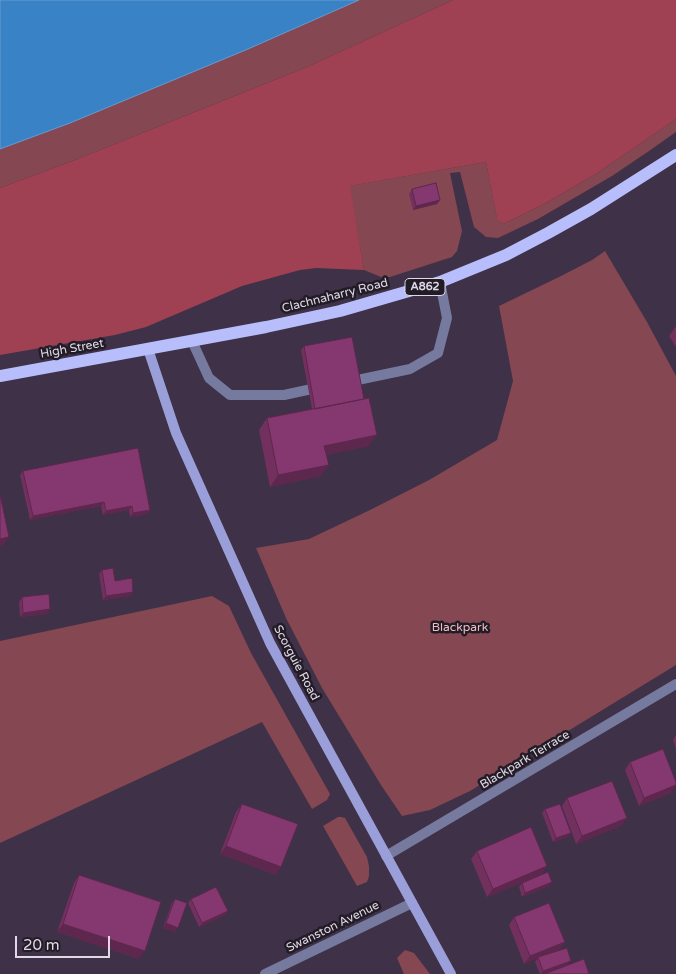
<!DOCTYPE html>
<html>
<head>
<meta charset="utf-8">
<style>
	body { margin:0 }
	#map { position:relative; width:676px; height:974px; overflow:hidden; background:#3e3148; font-family:"Varela Round",sans-serif }
	canvas { display:block }
	.scale { position:absolute; left:15px; top:936px; width:95px; height:22px; box-sizing:border-box; border:2px solid #e0d8e7; border-top:0; padding-left:6px; font-size:15px; line-height:18px; white-space:nowrap; color:#e0d8e7; -webkit-text-stroke:4px #221c26; paint-order:stroke }
</style>
</head>
<body>
<div id="map">
<canvas width="676" height="974"></canvas>
<div class="scale">20 m</div>
</div>
<script>
const ctx = document.querySelector('canvas').getContext('2d');
ctx.lineJoin = 'round';
function paint(path, color) { ctx.fillStyle = color; ctx.fill(path, 'evenodd'); }
const shape = rows => new Path2D(rows.map(r => 'M' + r).join(''));
function stroke(path, color, width, dash) { ctx.strokeStyle = color; ctx.lineWidth = width; ctx.lineCap = dash ? 'butt' : 'round'; ctx.setLineDash(dash || []); ctx.stroke(path); }
function write(font, color, halo, rows, align = 'center') {
  ctx.font = font + ' "Varela Round",sans-serif'; ctx.lineWidth = 5; ctx.setLineDash([]); ctx.textBaseline = 'middle'; ctx.strokeStyle = halo; ctx.fillStyle = color; for (const [text, x, y, turn = 0] of rows) {
    ctx.save(); ctx.translate(x, y); ctx.rotate((+turn || 0) * Math.PI / 180); ctx.textAlign = isNaN(turn) ? turn : align; if (halo) ctx.strokeText(text, 0, 0); ctx.fillText(text, 0, 0); ctx.restore();
  }
}
const green = shape([
	[359,0,453,0,307,67,75,160,0,188,0,149,70,123,248,49],
	[676,119,676,132,649,151,612,176,538,219,498,238,486,237,474,227,460,172,450,173,462,231,457,251,452,257,390,277,381,277,364,270,349,186,486,162,497,218,503,224,544,204,596,174],
	[605,251,647,322,676,376,676,665,470,791,430,810,402,816,381,785,322,688,286,618,256,548,309,539,370,510,429,480,497,440,513,381,499,306,561,276,592,260],
	[212,596,229,606,251,653,330,794,327,800,312,809,262,722,0,843,0,641],
	[338,817,341,817,345,818,367,857,369,866,369,876,367,882,357,886,323,826],
	[405,950,414,953,430,974,404,974,397,958]
]);
const forest = shape([
	[453,0,676,0,676,119,596,174,544,204,503,224,497,219,486,162,350,186,364,270,316,268,300,270,242,286,146,327,115,335,0,355,0,188,75,160,307,67]
]);
const water = shape([
	[0,0,359,0,248,49,70,123,0,149,0,0]
]);
const lane = shape([
	[192,341,209,378,230,395,284,395,321,387],
	[348,382,410,369,438,353,447,318,440,282]
]);
const street = shape([
	[386,856,676,684],
	[265,974,412,903]
]);
const secondary = shape([
	[148,349,176,433,270,643,451,974]
]);
const primary = shape([
	[0,376,266,327,340,311,440,282,506,255,548,233,591,209,676,155]
]);
const wall = shape([
	[412,189,437,204,413,210,409,194],
	[676,326,676,347,669,336],
	[304,346,369,446,326,455,321,476,270,487,259,430,267,418,312,409,301,350],
	[23,471,150,510,147,514,130,517,129,510,103,515,101,506,30,520,20,475],
	[102,570,115,581,133,592,130,596,103,600,99,574],
	[22,597,47,614,20,617,19,602],
	[676,735,676,749,673,740],
	[630,762,671,793,639,806,625,770],
	[567,798,621,826,576,844,562,806],
	[242,804,276,875,220,854,236,812],
	[545,809,571,833,568,837,553,842,542,813],
	[477,851,542,874,487,897,471,859],
	[79,875,139,959,57,932,74,883],
	[522,883,549,886,522,897,519,887],
	[175,899,175,932,163,928,172,903],
	[191,899,228,911,225,915,199,927,188,903],
	[514,917,565,942,559,950,551,953,569,965,589,974,546,974,546,973,540,974,535,962,538,958,524,964,509,925]
]);
const shadedWall = shape([
	[440,200,437,204,413,210,416,206],
	[377,435,369,446,317,457,324,446],
	[329,465,321,476,270,487,278,475],
	[104,502,101,506,30,520,33,516],
	[132,506,129,510,103,515,106,511],
	[150,510,147,514,130,517,133,513],
	[9,537,3,545,0,546,0,539],
	[133,592,130,596,103,600,106,596],
	[50,609,47,614,20,617,23,613],
	[676,785,671,793,639,806,644,798],
	[627,818,621,826,576,844,582,836],
	[571,833,568,837,553,842,556,838],
	[226,846,281,867,276,875,220,854],
	[547,866,542,874,487,897,493,889],
	[552,882,549,886,522,897,525,893],
	[228,911,225,915,199,927,202,923],
	[166,923,178,928,175,932,163,928],
	[63,924,145,951,139,959,57,932],
	[565,942,559,950,524,964,530,956],
	[571,961,568,966,544,974,541,974,543,971]
]);
const building = shape([
	[436,183,440,200,416,206,412,189,436,183],
	[352,337,364,399,315,409,304,346,352,337],
	[369,398,377,435,324,446,329,465,278,475,267,418,369,398],
	[138,448,150,510,133,513,132,506,106,511,104,502,33,516,23,471,138,448],
	[0,494,9,537,0,539,0,494],
	[113,568,115,581,132,578,133,592,106,596,102,570,113,568],
	[49,594,50,609,23,613,22,597,49,594],
	[663,749,676,782,676,785,644,798,630,762,663,749],
	[612,781,627,818,582,836,567,798,612,781],
	[242,804,298,824,281,867,226,846,242,804],
	[560,804,571,833,556,838,545,809,560,804],
	[531,827,547,866,493,889,477,851,531,827],
	[548,872,552,882,525,893,522,883,548,872],
	[79,875,161,902,145,951,63,924,79,875],
	[216,887,228,911,202,923,191,899,216,887],
	[175,899,187,903,178,928,166,923,175,899],
	[549,903,565,942,530,956,514,917,549,903],
	[567,948,571,961,543,971,538,957,567,948],
	[584,959,589,974,547,974,547,973,584,959]
]);
const shields = [
	[425,287,40]
];
const shieldNames = [
	["A862",425,287]
];
const streetNames = [
	["Clachnaharry Road",335,296,-14],
	["High Street",72,349,-10],
	["Scorguie Road",296,663,62],
	["Blackpark Terrace",525,760,-31],
	["Swanston Avenue",333,927,-26]
];
const parkNames = [
	["Blackpark",460,628]
];
paint(green, '#854751');
paint(forest, '#9f4153');
paint(water, '#3982c5');
stroke(water, '#6b9ccf', 1);
stroke(lane, '#767a9f', 10);
stroke(street, '#767a9f', 10);
stroke(secondary, '#9a9fda', 10);
stroke(primary, '#b7befb', 12);
paint(wall, '#72305f');
paint(shadedWall, '#5d274e');
paint(building, '#85386f');
stroke(building, '#5d274e', 1);
for (const [x, y, w] of shields) { const box = new Path2D(); box.roundRect(x - w / 2, y - 8.5, w, 17, 4); ctx.fillStyle = '#221c26'; ctx.fill(box); stroke(box, '#e0d8e7', 1); }
write('bold 11px', '#e0d8e7', null, shieldNames);
write('12px', '#e0d8e7', '#221c26', streetNames);
write('12px', '#f2bcc2', '#221c26', parkNames);
</script>
</body>
</html>
